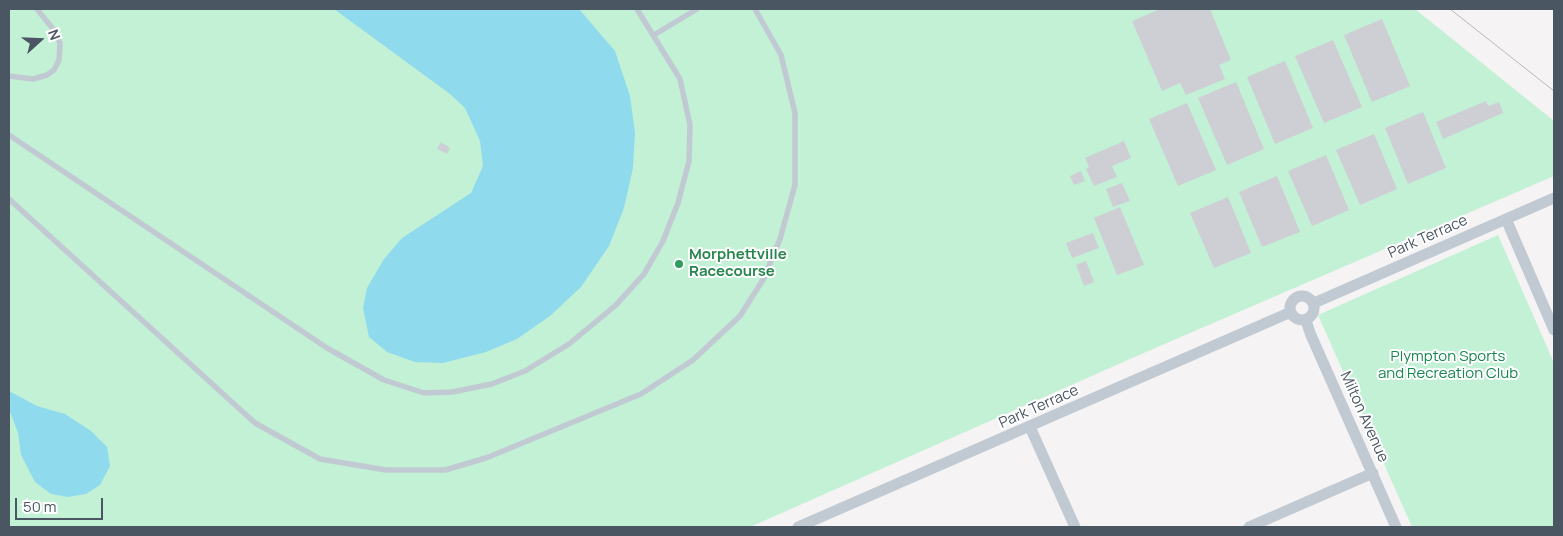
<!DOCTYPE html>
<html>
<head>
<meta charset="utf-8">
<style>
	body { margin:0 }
	#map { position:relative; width:1563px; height:536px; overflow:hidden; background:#f5f3f3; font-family:Manrope,sans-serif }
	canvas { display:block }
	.frame { position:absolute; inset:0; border:10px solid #4a5661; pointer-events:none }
	.north { position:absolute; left:15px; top:15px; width:50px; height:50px; -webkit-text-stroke:4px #fff; paint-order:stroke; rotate:70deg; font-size:14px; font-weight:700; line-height:20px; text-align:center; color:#4a5661 }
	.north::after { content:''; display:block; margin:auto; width:18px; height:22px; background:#4a5661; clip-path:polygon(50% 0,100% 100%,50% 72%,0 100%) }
	.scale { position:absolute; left:15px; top:498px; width:88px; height:22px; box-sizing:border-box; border:2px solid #4a5661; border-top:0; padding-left:6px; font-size:15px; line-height:18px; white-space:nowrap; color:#4a5661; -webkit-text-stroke:4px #fff; paint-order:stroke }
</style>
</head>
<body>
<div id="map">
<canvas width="1563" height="536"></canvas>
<div class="frame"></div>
<div class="north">N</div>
<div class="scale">50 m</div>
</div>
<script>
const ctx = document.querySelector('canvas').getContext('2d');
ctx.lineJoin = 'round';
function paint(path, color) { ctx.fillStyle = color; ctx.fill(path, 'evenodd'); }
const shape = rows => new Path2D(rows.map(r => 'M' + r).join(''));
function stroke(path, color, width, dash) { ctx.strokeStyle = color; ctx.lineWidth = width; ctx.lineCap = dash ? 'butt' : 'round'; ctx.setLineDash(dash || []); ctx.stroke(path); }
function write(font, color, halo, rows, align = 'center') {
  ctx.font = font + ' Manrope,sans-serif'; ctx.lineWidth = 4; ctx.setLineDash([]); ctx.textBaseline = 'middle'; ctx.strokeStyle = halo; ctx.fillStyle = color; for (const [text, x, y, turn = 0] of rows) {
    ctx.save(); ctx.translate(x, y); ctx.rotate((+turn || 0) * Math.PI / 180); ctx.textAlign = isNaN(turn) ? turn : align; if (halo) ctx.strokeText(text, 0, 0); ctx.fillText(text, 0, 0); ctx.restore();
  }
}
const green = shape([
	[9,9,1415,9,1554,121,1554,176,1146,352,750,527,9,527],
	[1498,235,1554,363,1554,527,1412,527,1318,315]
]);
const water = shape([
	[334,9,579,9,615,51,630,96,635,133,633,168,624,208,609,246,581,287,550,316,517,339,486,352,443,363,415,362,387,352,369,337,363,308,367,288,384,259,402,238,471,193,483,166,480,141,465,108,450,94],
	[9,391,37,406,65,414,91,431,107,447,110,466,100,485,86,494,68,497,51,494,35,482,21,455,18,433,9,409]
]);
const building = shape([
	[1160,9,1210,9,1231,60,1219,65,1225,79,1186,95,1180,83,1162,91,1132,21],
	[1382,19,1410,86,1372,102,1344,35],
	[1333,40,1362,107,1324,123,1295,56],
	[1285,61,1313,128,1275,144,1247,77],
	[1236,82,1264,149,1227,165,1198,98],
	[1486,101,1488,106,1499,102,1503,113,1443,139,1436,122],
	[1187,103,1216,170,1178,186,1149,119],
	[1423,112,1446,168,1408,184,1385,128],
	[1374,134,1397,189,1360,205,1336,150],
	[1124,141,1131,158,1112,166,1117,177,1094,186,1086,169,1089,167,1085,158],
	[441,142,450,148,447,154,437,149],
	[1326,155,1349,210,1312,226,1288,171],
	[1081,171,1085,181,1074,185,1070,176],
	[1277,176,1300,232,1262,247,1239,192],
	[1122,183,1130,201,1113,207,1106,189],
	[1228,197,1251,253,1214,268,1190,213],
	[1120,207,1144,265,1117,275,1094,218],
	[1093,233,1099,248,1072,258,1066,243],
	[1086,261,1094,282,1084,286,1076,265]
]);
const lane = shape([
	[654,35,697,9],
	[9,76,33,79,47,75,54,70,59,60,60,43,53,29,37,9],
	[9,135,327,348,384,380,424,393,452,392,492,384,525,371,569,344,616,305,644,274,663,241,678,203,689,161,690,125,680,79,637,9],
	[9,199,255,423,320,459,386,470,445,470,486,458,641,394,693,360,740,316,764,278,780,239,795,185,795,113,781,55,755,9]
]);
const street = shape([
	[1506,219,1554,330],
	'1290 308a12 12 0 1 1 24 0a12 12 0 1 1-24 0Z',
	[1314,303,1554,198],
	[1306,320,1310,333,1396,527],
	[1030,427,1075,527],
	[798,527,1291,312],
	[1249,527,1373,473]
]);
const tram = shape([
	[1450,9,1554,91]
]);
const markers = [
	[679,264,5,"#2e9e5b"]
];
const streetNames = [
	["Park Terrace",1428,237,-24],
	["Park Terrace",1039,407,-24],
	["Milton Avenue",1364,417,66]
];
const leisureNames = [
	["Morphettville",689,255],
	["Racecourse",689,272]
];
const parkNames = [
	["Plympton Sports",1448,357],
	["and Recreation Club",1448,374]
];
paint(green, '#c3f1d5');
paint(water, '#90daee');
paint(building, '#cdcfd5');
stroke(lane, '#c1cad2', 5.5);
stroke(street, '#c1cad2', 11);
stroke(tram, '#b5b8bd', 1);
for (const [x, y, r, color] of markers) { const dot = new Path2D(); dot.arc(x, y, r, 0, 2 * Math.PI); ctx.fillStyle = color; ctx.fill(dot); stroke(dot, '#fff', 2); }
write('15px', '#4a5661', '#fff', streetNames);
write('bold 15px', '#27864d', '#fff', leisureNames, 'left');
write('15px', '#17864f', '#fff', parkNames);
</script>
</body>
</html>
